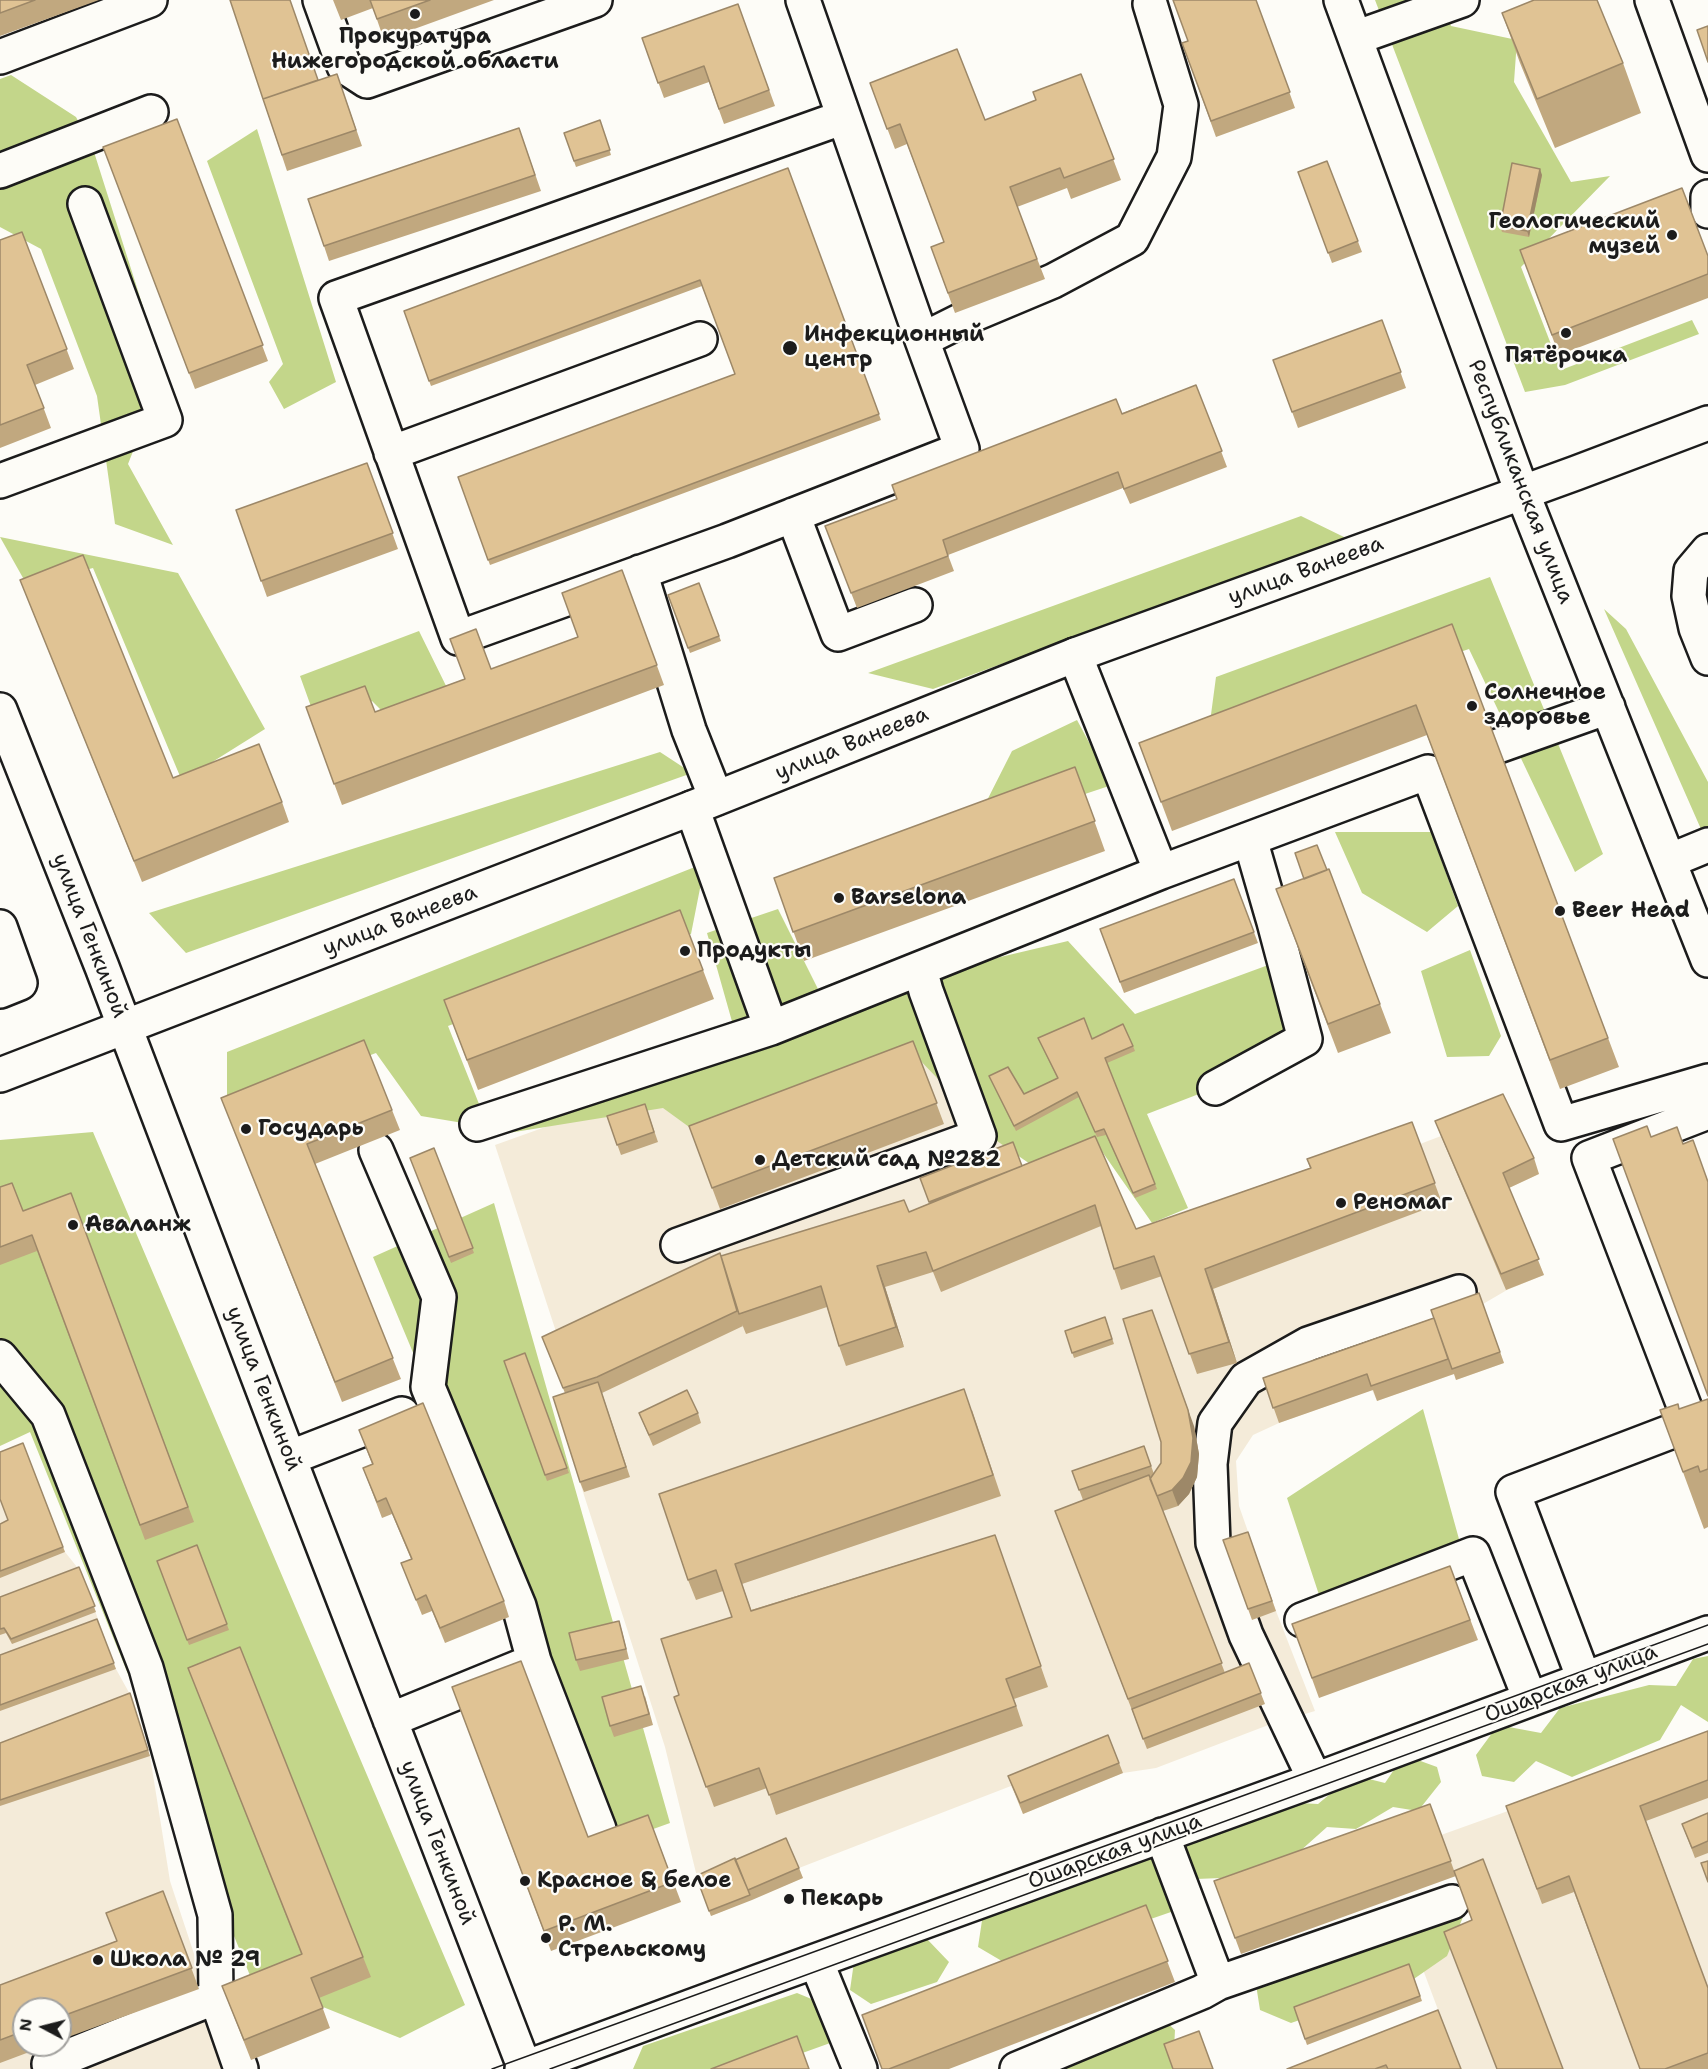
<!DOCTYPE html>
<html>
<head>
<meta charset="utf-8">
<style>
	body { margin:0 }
	#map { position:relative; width:1708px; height:2069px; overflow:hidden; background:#fdfcf7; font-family:"Shantell Sans",sans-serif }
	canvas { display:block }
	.north { position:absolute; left:12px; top:1997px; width:60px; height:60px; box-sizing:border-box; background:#fdfcf7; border:2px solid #a3a29f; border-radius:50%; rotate:277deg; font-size:16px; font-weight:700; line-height:24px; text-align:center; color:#1c1c1c }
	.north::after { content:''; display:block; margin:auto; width:21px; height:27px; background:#1c1c1c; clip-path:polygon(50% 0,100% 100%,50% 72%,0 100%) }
</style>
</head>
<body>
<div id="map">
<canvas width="1708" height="2069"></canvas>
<div class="north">N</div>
</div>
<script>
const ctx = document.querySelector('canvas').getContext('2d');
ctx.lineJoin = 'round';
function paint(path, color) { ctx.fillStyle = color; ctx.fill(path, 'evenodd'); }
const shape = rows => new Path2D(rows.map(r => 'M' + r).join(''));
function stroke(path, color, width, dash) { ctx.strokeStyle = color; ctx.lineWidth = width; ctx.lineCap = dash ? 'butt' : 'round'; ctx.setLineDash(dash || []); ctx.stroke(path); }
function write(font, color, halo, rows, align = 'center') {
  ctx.font = font + ' "Shantell Sans",sans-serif'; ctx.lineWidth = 4.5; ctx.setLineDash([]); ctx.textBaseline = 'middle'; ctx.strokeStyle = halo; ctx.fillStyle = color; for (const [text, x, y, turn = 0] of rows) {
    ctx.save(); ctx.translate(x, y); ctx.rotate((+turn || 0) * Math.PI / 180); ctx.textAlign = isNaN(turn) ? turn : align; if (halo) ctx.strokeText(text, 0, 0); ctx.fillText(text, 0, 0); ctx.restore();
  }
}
const built = shape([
	[945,984,1024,1172,1143,1250,1509,1110,1539,1174,1509,1188,1544,1275,1507,1290,1483,1304,1504,1363,1456,1380,1454,1374,1377,1401,1372,1390,1279,1423,1253,1435,1236,1461,1239,1506,1276,1611,1315,1711,1271,1724,1156,1768,1123,1773,1023,1814,1011,1786,799,1868,803,1878,711,1916,698,1881,665,1747,556,1408,569,1403,548,1353,561,1347,495,1145],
	[25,1448,65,1552,81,1572,116,1669,132,1698,150,1756,170,1881,232,2069,0,2069,0,1458],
	[24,2009,60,2009,60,2045,24,2045],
	[1708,1748,1708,2069,1302,2069,1440,2015,1416,1951,1474,1925,1441,1835,1508,1811]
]);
const green = shape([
	[1375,0,1441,0,1451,26,1517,40,1514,82,1571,182,1610,176,1521,267,1561,370,1692,320,1699,334,1565,385,1525,392],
	[11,75,76,117,94,152,164,373,128,464,173,545,115,524,97,396,41,249,0,227,0,79],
	[257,129,336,382,284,409,269,382,283,364,207,161],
	[1301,516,1346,538,933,689,868,673],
	[0,537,178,573,265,729,182,781,93,568,27,585],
	[1490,577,1603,854,1575,872,1469,649,1208,737,1216,677],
	[1604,609,1626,629,1708,782,1708,845],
	[419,631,453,700,393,722,372,701,318,726,300,676],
	[1077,720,1112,785,971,832,1012,751],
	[660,752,692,773,186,953,149,913],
	[1335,832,1431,832,1458,906,1427,932,1362,893],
	[705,863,691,934,448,1026,483,1114,733,1025,707,933,778,909,823,999,1068,941,1135,1014,1271,964,1313,1050,1147,1114,1188,1208,1152,1223,1101,1150,1043,1173,997,1141,917,1057,696,1132,663,1108,496,1135,463,1123,421,1116,376,1053,227,1109,227,1052],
	[1470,950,1501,1036,1489,1056,1447,1057,1421,971],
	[93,1132,465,2005,400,2038,251,1978,30,1432,0,1446,0,1140],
	[494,1203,670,1823,606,1846,540,1656,373,1257],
	[1423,1409,1467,1568,1328,1622,1287,1498],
	[1708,1656,1708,1722,1681,1705,1660,1740,1572,1777,1536,1761,1514,1782,1482,1776,1476,1755,1498,1725,1541,1733,1560,1708,1649,1685,1676,1686,1693,1659],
	[1404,1755,1437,1767,1441,1782,1418,1811,1393,1807,1356,1829,1327,1827,1299,1852,1221,1878,1196,1879,1171,1912,1012,1967,978,1947,983,1914,1280,1802,1318,1804,1353,1775,1385,1783],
	[1436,1891,1463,1917,1447,1956,1408,1983,1291,2023,1260,2010,1252,1959],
	[927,1939,949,1962,937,1982,871,2004,850,1990,854,1962],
	[797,1993,826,2005,833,2042,758,2069,633,2069,643,2046],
	[1143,2001,1175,2030,1173,2069,1002,2069,1015,2051]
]);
const minor = shape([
	[320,0,344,66,367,81,595,0],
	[803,0,922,340,962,449,727,541,458,638,336,298,844,117],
	[1341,0,1522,492,1708,960],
	[1652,0,1708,155],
	[1355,38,1462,0],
	[0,57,150,0],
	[0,171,151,112],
	[1708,197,1708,211],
	[922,340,972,315,1053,281,1132,239,1174,157,1181,105,1150,4],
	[391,453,700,339],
	[0,481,165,420,85,204],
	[793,515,838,634,915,605],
	[1708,551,1691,571,1689,596,1696,628,1708,658],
	[640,572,689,730,716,798],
	[0,710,102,967,289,1458,525,2069],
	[1498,746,1608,707],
	[692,808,771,1028],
	[1669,861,1708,845],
	[1161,872,1428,772,1561,1124,1708,1081],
	[0,927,20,983,0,991],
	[1215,1088,1305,1039,1274,922,1250,839],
	[477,1124,771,1028,1161,872,1075,655],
	[376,1150,439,1297,428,1387,519,1606,534,1661],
	[678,1245,979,1136,926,991,920,969],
	[0,1357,48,1415,146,1668,215,1915,216,1997,241,2069],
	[289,1458,402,1414],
	[1302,1620,1473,1554,1530,1699],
	[1584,1679,1513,1492,1691,1424,1589,1158,1708,1112],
	[390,1720,534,1661,599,1829],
	[1315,1780,1246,1635,1213,1543,1210,1464,1215,1423,1246,1379,1308,1344,1459,1292],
	[816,1961,860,2069],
	[1218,1983,1452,1902],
	[49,2064,216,1997],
	[522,2069,760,1981,1315,1780,1708,1633],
	[1017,2069,1202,1992,1218,1983,1162,1835]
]);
const major = shape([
	[0,1075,692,808,1075,655,1576,473,1708,423]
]);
const tram = shape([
	[492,2069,1311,1771,1708,1625],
	[550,2069,1708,1644]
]);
const wall = shape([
	[0,0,99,0,0,36],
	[333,0,494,0,384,40,373,8,341,20],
	[1256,0,1295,108,1216,137,1182,43,1188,41],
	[738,4,775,106,724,124,709,82,664,98,642,38],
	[1502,13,1623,63,1641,113,1555,148,1520,63],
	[337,74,362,146,287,171,263,99],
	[1081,74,1121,180,1071,199,1067,188,1017,207,1045,279,955,313,931,247,944,242,907,144,895,149,870,83,985,120,1036,100],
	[177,119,268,361,195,389,103,147],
	[600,120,611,155,576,167,564,133],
	[519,128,541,191,329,261,324,246],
	[1327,161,1362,252,1332,263,1298,172],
	[788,168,881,420,490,565,458,477,735,374,702,286,431,386,404,311],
	[1542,175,1529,237,1502,232,1500,226],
	[22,232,74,369,35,385,51,428,0,448,0,240],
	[1520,250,1708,256,1708,298,1559,355],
	[1382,320,1406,388,1298,428,1273,360],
	[1196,385,1227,467,1130,504,1123,488,948,555,954,571,857,608,825,526],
	[367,463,398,549,267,597,236,510],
	[622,570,664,685,342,805,306,707,375,712,578,637],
	[20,580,173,778,282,802,289,822,142,882],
	[699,583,721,641,690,653,668,595],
	[1452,624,1619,1067,1560,1089,1427,735,1172,831,1139,743],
	[1075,767,1105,851,804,961,774,878],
	[1327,870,1380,1004,1391,1033,1338,1053,1287,919,1304,879],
	[1234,879,1258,943,1124,993,1100,929],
	[703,970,714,999,478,1090,444,1000],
	[1038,1038,1092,1039,1133,1046,1135,1051,1107,1063,1157,1189,1135,1198,1106,1135,1097,1137,1079,1097,1016,1131,989,1076,1024,1094,1057,1078],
	[913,1041,944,1124,720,1209,689,1126],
	[221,1098,392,1110,400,1130,315,1164,401,1379,342,1402],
	[645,1104,658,1142,621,1155,607,1116],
	[1435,1121,1534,1158,1539,1174,1509,1188,1544,1275,1506,1290,1441,1136],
	[1412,1122,1442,1203,1213,1289,1237,1363,1197,1374,1162,1276,1121,1290,1114,1269,1101,1226,941,1292,933,1272,885,1287,904,1347,846,1366,839,1346,827,1307,746,1334,742,1324,743,1326,602,1393,630,1477,584,1492,580,1482,565,1393,542,1337,721,1256,909,1212,930,1203,920,1178,1022,1166,1095,1136,1136,1229,1310,1168,1307,1159],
	[434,1148,474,1253,451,1263,410,1158],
	[0,1187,23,1211,71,1193,194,1522,145,1540,37,1251,0,1265],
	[1479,1293,1504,1363,1456,1380,1454,1374,1377,1401,1373,1390,1279,1423,1263,1378,1434,1318],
	[1105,1317,1114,1344,1074,1358,1065,1331],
	[525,1353,569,1473,547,1481,504,1361],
	[1708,1399,1708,1527,1704,1529,1660,1410,1680,1409],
	[972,1410,1001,1496,742,1584,751,1610,995,1535,1048,1687,1014,1699,1023,1726,776,1815,767,1788,714,1807,674,1697,679,1695,732,1617,723,1591,696,1600,688,1580],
	[639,1413,698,1413,701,1423,653,1446],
	[1194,1426,1199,1454,1197,1477,1189,1494,1178,1506,1163,1511,1225,1673,1249,1663,1265,1704,1147,1749,1055,1511,1083,1500,1072,1471,1144,1446,1154,1474],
	[359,1430,504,1601,509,1617,445,1643,432,1611,422,1615,401,1563,411,1559,392,1514,382,1518,363,1468,372,1464],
	[23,1443,65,1552,0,1578,0,1524,8,1520],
	[1248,1532,1276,1611,1252,1620,1223,1540],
	[197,1545,229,1630,189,1645,157,1561],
	[1450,1566,1478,1640,1319,1698,1292,1624],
	[79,1567,96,1612,12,1644,6,1633,0,1635,0,1597],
	[97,1619,116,1669,0,1711,0,1655],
	[619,1621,622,1631,629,1659,580,1671,576,1660],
	[188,1668,363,1957,371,1977,319,1998,330,2028,251,2060,222,1986,301,1954],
	[452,1687,588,1837,648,1815,681,1902,551,1951],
	[130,1693,150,1756,0,1806,0,1743],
	[645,1696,653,1725,614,1737,610,1726],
	[1708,1731,1708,1798,1646,1821,1708,1988,1708,2069,1640,2069,1574,1892,1542,1904,1506,1806],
	[1108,1735,1123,1773,1023,1814,1008,1776],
	[1430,1804,1472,1920,1456,1876,1241,1954,1214,1881],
	[1708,1813,1708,1853,1695,1858,1682,1824],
	[735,1860,799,1868,803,1878,752,1900,711,1916,696,1876],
	[163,1891,199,1989,60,2040,60,2009,24,2009,24,2045,48,2045,0,2063,0,1985,116,1941],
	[1146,1905,1175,1982,949,2069,882,2069],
	[1409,1964,1422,2001,1307,2045,1294,2007],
	[1438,2010,1461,2069,1287,2069]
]);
const shadedWall = shape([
	[1540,169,1542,175,1529,237,1527,231],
	[877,1266,885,1287,904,1347,896,1327],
	[1205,1269,1213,1289,1237,1363,1229,1342],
	[1152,1310,1194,1426,1199,1454,1197,1477,1189,1494,1178,1506,1172,1490]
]);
const building = shape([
	[0,0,35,0,0,13,0,0],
	[230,0,290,0,318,80,263,99,230,0],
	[370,0,430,0,377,19,370,0],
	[1173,0,1256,0,1290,92,1211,121,1182,43,1188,41,1173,0],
	[1534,0,1597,0,1623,63,1537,99,1502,13,1534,0],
	[738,4,769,90,719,109,704,66,658,83,642,38,738,4],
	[1708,26,1708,62,1697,30,1708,26],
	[957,49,985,120,1036,100,1033,92,1081,74,1114,159,1064,178,1060,168,1010,187,1037,259,948,293,931,247,944,242,900,124,887,129,870,83,957,49],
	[337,74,356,130,282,155,263,99,337,74],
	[177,119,263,345,189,373,103,147,177,119],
	[600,120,610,150,574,161,564,133,600,120],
	[519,128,535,175,324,246,308,199,519,128],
	[1327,161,1358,241,1328,253,1298,172,1327,161],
	[1512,163,1540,169,1527,231,1500,226,1512,163],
	[788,168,879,414,488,560,458,477,735,374,700,280,429,381,404,311,788,168],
	[1682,188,1708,256,1708,274,1552,335,1520,250,1682,188],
	[22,232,67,349,27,365,44,408,0,425,0,240,22,232],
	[1382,320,1401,372,1292,412,1273,360,1382,320],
	[1196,385,1222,451,1124,489,1118,472,943,540,948,556,851,593,825,526,897,499,892,485,1116,399,1122,414,1196,385],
	[367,463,393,533,261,581,236,510,367,463],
	[83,555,173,778,259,744,282,802,134,861,20,580,83,555],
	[622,570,657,665,334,784,306,707,365,686,375,712,465,679,450,639,476,629,491,669,578,637,562,593,622,570],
	[699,583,719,636,688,648,668,595,699,583],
	[1452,624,1608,1038,1550,1060,1416,705,1161,802,1139,743,1452,624],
	[1075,767,1095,821,793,932,774,878,1075,767],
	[1317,845,1327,870,1304,879,1295,853,1317,845],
	[1329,869,1380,1004,1328,1024,1276,889,1329,869],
	[1234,879,1254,932,1120,982,1100,929,1234,879],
	[680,910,703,970,467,1060,444,1000,680,910],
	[1084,1018,1092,1039,1123,1024,1133,1046,1105,1058,1155,1184,1133,1193,1104,1129,1095,1132,1077,1092,1014,1126,989,1076,1008,1067,1024,1094,1058,1078,1038,1038,1084,1018],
	[364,1040,392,1110,307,1144,393,1358,335,1382,221,1098,364,1040],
	[913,1041,937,1103,712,1188,689,1126,913,1041],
	[1503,1094,1534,1158,1503,1173,1539,1259,1501,1274,1435,1121,1503,1094],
	[645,1104,654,1132,617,1145,607,1116,645,1104],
	[1412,1122,1435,1183,1205,1269,1229,1342,1189,1354,1154,1256,1114,1269,1095,1205,933,1271,926,1252,877,1266,896,1327,839,1346,821,1286,739,1314,721,1256,904,1200,909,1212,1095,1136,1136,1229,1311,1168,1307,1159,1412,1122],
	[1647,1126,1651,1137,1677,1127,1683,1144,1693,1140,1708,1182,1708,1396,1613,1139,1647,1126],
	[1013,1142,1022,1166,929,1202,920,1178,1013,1142],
	[434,1148,473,1248,449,1257,410,1158,434,1148],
	[12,1183,23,1211,71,1193,188,1507,140,1525,32,1235,0,1247,0,1187,12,1183],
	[720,1253,737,1311,597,1377,563,1388,542,1337,720,1253],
	[1479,1293,1500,1352,1452,1369,1431,1310,1479,1293],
	[1152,1310,1188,1410,1193,1438,1191,1462,1183,1478,1172,1490,1157,1496,1150,1479,1161,1463,1161,1442,1123,1319,1152,1310],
	[1105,1317,1112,1339,1072,1353,1065,1331,1105,1317],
	[1434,1318,1448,1359,1371,1386,1367,1374,1273,1408,1263,1378,1434,1318],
	[525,1353,567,1468,545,1475,504,1361,525,1353],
	[598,1382,626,1467,580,1482,553,1397,598,1382],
	[964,1389,993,1475,735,1564,751,1611,995,1535,1041,1666,1006,1679,1016,1706,769,1795,759,1768,706,1787,674,1697,679,1695,661,1639,732,1617,716,1570,688,1580,659,1494,964,1389],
	[687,1390,698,1413,649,1435,639,1413,687,1390],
	[1708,1399,1708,1469,1700,1472,1698,1466,1683,1472,1660,1410,1678,1404,1679,1409,1708,1399],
	[423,1403,504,1601,440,1628,426,1595,416,1600,401,1563,412,1559,386,1498,377,1502,363,1468,373,1464,359,1430,423,1403],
	[23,1443,63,1547,0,1571,0,1524,8,1520,0,1499,0,1452,23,1443],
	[1144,1446,1151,1466,1079,1490,1072,1471,1144,1446],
	[1149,1475,1222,1663,1128,1699,1055,1511,1149,1475],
	[1248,1532,1272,1601,1248,1609,1223,1540,1248,1532],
	[197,1545,227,1624,187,1640,157,1561,197,1545],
	[1450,1566,1470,1620,1312,1678,1292,1624,1450,1566],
	[79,1567,95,1606,11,1639,4,1628,0,1629,0,1597,79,1567],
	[97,1619,114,1663,0,1705,0,1655,97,1619],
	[619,1621,626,1649,576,1660,569,1633,619,1621],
	[240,1647,363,1957,311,1978,323,2008,244,2040,222,1986,302,1954,188,1668,240,1647],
	[521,1661,588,1837,648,1815,673,1882,544,1931,452,1687,521,1661],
	[1249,1663,1261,1693,1143,1739,1132,1709,1249,1663],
	[641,1686,649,1714,610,1726,602,1697,641,1686],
	[130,1693,148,1750,0,1800,0,1743,130,1693],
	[1708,1731,1708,1780,1640,1806,1708,1988,1708,2053,1665,2069,1640,2069,1569,1876,1537,1889,1506,1806,1708,1731],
	[1108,1735,1119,1763,1020,1803,1008,1776,1108,1735],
	[1430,1804,1451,1861,1235,1938,1214,1881,1430,1804],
	[1708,1813,1708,1841,1692,1848,1682,1824,1708,1813],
	[786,1838,799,1868,748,1890,735,1860,786,1838],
	[735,1858,750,1895,709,1911,696,1876,735,1858],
	[1483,1859,1563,2069,1497,2069,1444,1932,1472,1920,1454,1871,1483,1859],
	[1708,1861,1708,1882,1701,1863,1708,1861],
	[163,1891,192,1968,60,2017,60,2009,24,2009,24,2031,0,2040,0,1985,117,1941,106,1913,163,1891],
	[1146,1905,1168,1961,889,2069,882,2069,862,2015,1146,1905],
	[1409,1964,1420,1996,1305,2039,1294,2007,1409,1964],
	[1438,2010,1461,2069,1388,2069,1386,2065,1375,2069,1287,2069,1438,2010],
	[1199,2031,1213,2069,1173,2069,1164,2044,1199,2031],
	[797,2036,809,2069,711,2069,797,2036]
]);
const markers = [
	[415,14,6,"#1c1c1c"],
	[1672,235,6,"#1c1c1c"],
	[1566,333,6,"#1c1c1c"],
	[790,348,8,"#1c1c1c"],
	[1472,706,6,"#1c1c1c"],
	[839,898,6,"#1c1c1c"],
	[1560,911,6,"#1c1c1c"],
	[685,951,6,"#1c1c1c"],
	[246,1129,6,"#1c1c1c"],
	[760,1160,6,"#1c1c1c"],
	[1341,1203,6,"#1c1c1c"],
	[73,1225,6,"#1c1c1c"],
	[525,1881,6,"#1c1c1c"],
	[789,1899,6,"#1c1c1c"],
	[546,1938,6,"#1c1c1c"],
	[98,1960,6,"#1c1c1c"]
];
const poiNames = [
	["Прокуратура",415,37,"center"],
	["Нижегородской области",415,62,"center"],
	["Геологический",1660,222,"right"],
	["музей",1660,247,"right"],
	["Инфекционный",804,335],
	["центр",804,360],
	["Пятёрочка",1566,356,"center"],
	["Солнечное",1484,693],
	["здоровье",1484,718],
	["Barselona",851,898],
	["Beer Head",1572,911],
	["Продукты",697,951],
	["Государь",258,1129],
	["Детский сад №282",772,1160],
	["Реномаг",1353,1203],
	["Аваланж",85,1225],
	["Красное & белое",537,1881],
	["Пекарь",801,1899],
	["Р. М.",558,1925],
	["Стрельскому",558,1950],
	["Школа № 29",110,1960]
];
const streetNames = [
	["Республиканская улица",1520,482,69],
	["улица Ванеева",1306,571,-20],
	["улица Ванеева",852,744,-22],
	["улица Ванеева",400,921,-21],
	["улица Генкиной",89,936,69],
	["улица Генкиной",263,1389,69],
	["Ошарская улица",1571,1684,-21],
	["улица Генкиной",437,1843,69],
	["Ошарская улица",1115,1852,-20]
];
paint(built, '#f4ebd9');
paint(green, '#c3d68a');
stroke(minor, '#1c1c1c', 38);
stroke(major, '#1c1c1c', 38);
stroke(minor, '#fdfcf7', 33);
stroke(major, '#fdfcf7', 33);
stroke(tram, '#1c1c1c', 1.5);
paint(wall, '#c1a87f');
paint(shadedWall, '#9d8868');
paint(building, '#e0c394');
stroke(building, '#9d8868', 1.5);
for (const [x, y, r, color] of markers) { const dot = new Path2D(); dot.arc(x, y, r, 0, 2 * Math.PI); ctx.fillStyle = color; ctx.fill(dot); stroke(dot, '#fdfcf7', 2); }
write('bold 22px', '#1c1c1c', '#fdfcf7', poiNames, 'left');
write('22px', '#1c1c1c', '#fdfcf7', streetNames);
</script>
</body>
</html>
